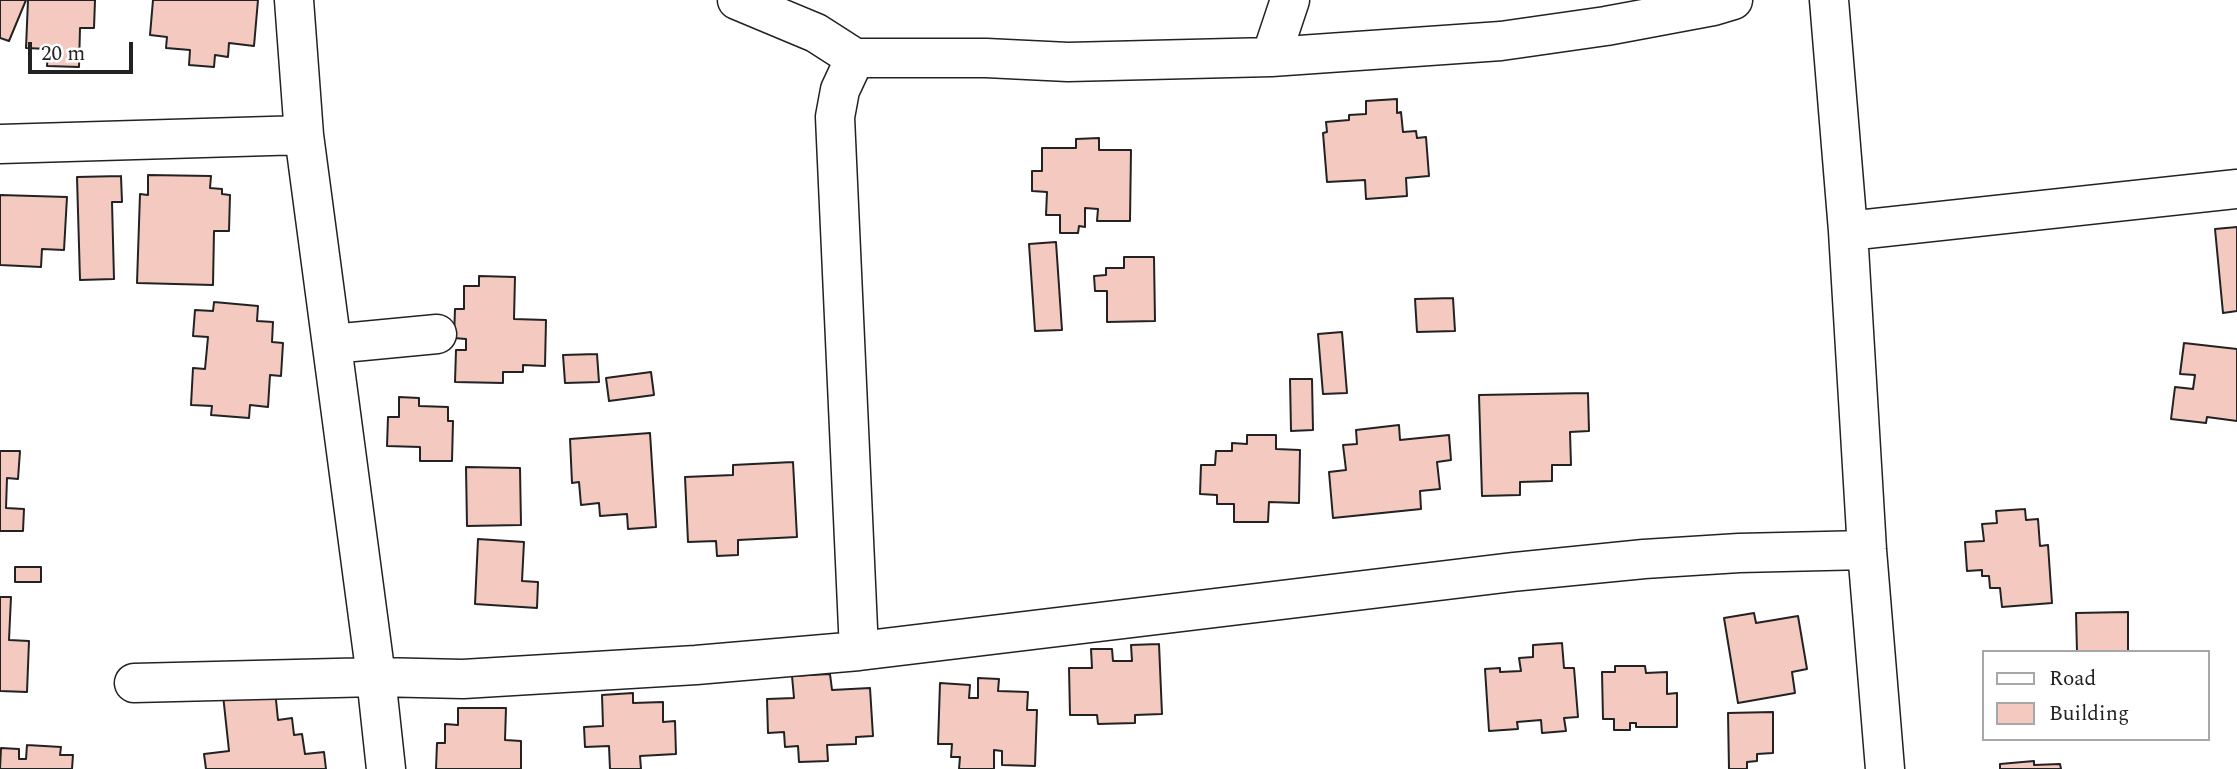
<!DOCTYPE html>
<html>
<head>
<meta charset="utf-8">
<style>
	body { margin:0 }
	#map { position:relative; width:2237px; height:769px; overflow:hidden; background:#fff; font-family:Spectral,serif }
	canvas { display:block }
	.legend { position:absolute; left:1982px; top:650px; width:228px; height:91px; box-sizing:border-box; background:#fff; border:2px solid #a7a7a7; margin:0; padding:9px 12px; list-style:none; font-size:21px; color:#222 }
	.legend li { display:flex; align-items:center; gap:14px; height:35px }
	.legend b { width:35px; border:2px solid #a7a7a7 }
	.scale { position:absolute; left:28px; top:42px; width:105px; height:32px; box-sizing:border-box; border:4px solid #222; border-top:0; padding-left:9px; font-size:21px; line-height:24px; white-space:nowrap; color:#222; -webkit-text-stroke:5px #fff; paint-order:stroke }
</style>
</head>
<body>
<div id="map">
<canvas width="2237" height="769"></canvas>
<ul class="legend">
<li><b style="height:9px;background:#fff"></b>Road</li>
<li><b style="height:19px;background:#f3c9c0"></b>Building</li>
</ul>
<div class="scale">20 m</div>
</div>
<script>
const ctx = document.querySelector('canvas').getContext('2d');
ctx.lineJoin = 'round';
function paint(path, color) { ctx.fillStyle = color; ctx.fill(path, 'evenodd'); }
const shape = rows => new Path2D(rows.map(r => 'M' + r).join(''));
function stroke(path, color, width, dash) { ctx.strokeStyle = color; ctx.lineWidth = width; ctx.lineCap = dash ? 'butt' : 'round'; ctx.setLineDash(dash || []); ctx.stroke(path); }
const building = shape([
	[0,0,26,0,9,41,0,38,0,0],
	[28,0,95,0,94,28,80,28,79,67,47,66,48,49,26,48,28,0],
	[153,0,258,0,254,46,229,43,228,57,215,55,214,67,189,65,190,50,166,48,167,37,150,35,153,0],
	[1397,99,1397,113,1401,112,1403,132,1416,131,1417,138,1426,137,1429,176,1406,178,1407,196,1366,199,1365,180,1327,182,1323,133,1327,132,1326,122,1349,120,1349,115,1366,114,1366,101,1397,99],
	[1099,138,1099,150,1131,150,1130,221,1097,221,1098,209,1085,208,1085,227,1079,226,1078,233,1060,233,1060,215,1046,215,1047,192,1032,191,1032,171,1042,171,1042,148,1076,148,1076,139,1099,138],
	[148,175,211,176,210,188,222,189,222,194,230,195,229,231,214,231,213,285,137,283,140,194,148,195,148,175],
	[121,176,122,202,112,202,114,279,80,280,77,177,121,176],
	[0,195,67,197,64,250,42,249,41,267,0,265,0,195],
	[2237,227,2237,311,2223,313,2215,229,2237,227],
	[1056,242,1062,330,1035,331,1029,244,1056,242],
	[1124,257,1154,257,1155,321,1107,322,1107,291,1095,291,1094,276,1106,275,1106,268,1124,268,1124,257],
	[479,276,515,277,514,319,546,320,545,366,523,365,523,372,503,372,503,383,455,382,456,350,466,350,466,339,454,338,455,309,464,309,464,286,479,286,479,276],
	[1453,298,1455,331,1417,332,1415,299,1453,298],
	[214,302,258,306,257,321,273,322,272,342,283,343,281,376,270,375,268,407,250,405,249,418,211,415,212,406,191,405,193,368,205,369,208,337,193,336,195,310,213,311,214,302],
	[1342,332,1347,393,1323,394,1318,334,1342,332],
	[2184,343,2237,349,2237,421,2207,417,2206,423,2171,419,2175,387,2193,389,2195,375,2180,374,2184,343],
	[597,354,599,382,565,383,563,355,597,354],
	[651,372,654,395,609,401,606,378,651,372],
	[1290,379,1312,379,1313,430,1291,431,1290,379],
	[1588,393,1589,431,1570,432,1571,465,1552,465,1552,481,1520,482,1520,495,1482,496,1479,395,1588,393],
	[399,397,419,398,419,406,448,407,448,421,453,421,452,461,420,461,420,447,387,446,388,417,399,417,399,397],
	[1399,425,1400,440,1449,435,1451,460,1437,462,1440,489,1420,491,1421,509,1333,518,1329,472,1346,470,1343,445,1357,444,1356,430,1399,425],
	[650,433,656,527,628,529,627,514,600,516,599,503,581,505,579,482,572,483,570,439,650,433],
	[1247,435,1276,435,1276,449,1300,450,1299,503,1269,502,1268,522,1234,522,1234,504,1217,504,1217,495,1200,494,1201,465,1215,465,1216,451,1232,451,1232,443,1247,444,1247,435],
	[0,451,20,451,18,479,7,478,6,508,24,509,23,531,0,531,0,451],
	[793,462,797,537,738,540,738,555,717,556,716,541,688,542,685,477,733,475,733,465,793,462],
	[466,467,520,468,521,525,467,526,466,467],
	[2025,509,2026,520,2038,519,2040,546,2048,545,2052,603,2002,607,2000,588,1990,588,1989,576,1982,576,1982,570,1967,571,1965,542,1984,541,1982,524,1997,523,1996,511,2025,509],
	[478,539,524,542,522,581,538,582,537,608,475,604,478,539],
	[15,567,41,567,41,582,15,582,15,567],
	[0,597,11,597,9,640,29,641,27,692,0,691,0,597],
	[2128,612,2128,652,2077,652,2076,613,2128,612],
	[1754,613,1756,623,1798,616,1807,669,1792,672,1795,693,1738,703,1724,618,1754,613],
	[1562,643,1564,668,1574,668,1578,717,1564,718,1566,731,1542,733,1541,720,1517,722,1518,729,1489,731,1485,669,1500,668,1500,672,1521,671,1519,658,1533,657,1533,645,1562,643],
	[1159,644,1162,714,1135,715,1135,723,1098,724,1097,715,1070,715,1069,668,1092,668,1091,649,1112,649,1113,661,1132,661,1131,645,1159,644],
	[1615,666,1645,666,1646,673,1667,672,1667,694,1677,693,1677,727,1636,727,1636,723,1630,723,1630,730,1614,730,1614,719,1603,719,1602,672,1615,672,1615,666],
	[830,674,832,690,870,688,873,736,856,737,856,744,827,745,828,761,799,762,798,746,785,747,784,732,768,733,767,699,794,698,792,676,830,674],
	[978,678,999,679,998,691,1028,692,1027,710,1037,710,1035,766,1002,765,1002,751,994,750,994,769,959,769,960,757,951,757,952,744,938,744,940,683,970,685,969,698,978,698,978,678],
	[275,690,278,720,292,718,294,735,302,734,305,754,324,752,326,769,206,769,204,754,229,751,223,695,275,690],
	[633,693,633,703,663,702,663,722,675,721,676,754,640,756,641,769,610,769,609,746,585,747,584,727,603,726,602,695,633,693],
	[458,708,506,708,505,740,521,741,521,769,436,769,437,743,445,743,445,724,458,725,458,708],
	[1773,712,1773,753,1757,754,1757,761,1747,762,1747,769,1729,769,1728,713,1773,712],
	[27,745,61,747,60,755,73,755,72,769,0,769,1,748,19,749,19,759,26,759,27,745],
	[2034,761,2034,765,2060,764,2061,769,2000,769,2000,764,2034,761]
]);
const minor = shape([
	[294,0,304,135,376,677,386,769],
	[737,0,816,33,855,58,986,58,1068,62,1271,57,1501,41,1606,26,1713,6,1733,0],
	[1829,0,1848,231,1867,550,1885,769],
	[1271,57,1290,0],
	[855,58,840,90,835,117,859,651],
	[0,144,304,135],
	[1848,231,2237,189],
	[332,344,437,334],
	[134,683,376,677,463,679,696,665,859,651,1513,572,1644,559,1739,553,1867,550]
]);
paint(building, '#f3c9c0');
stroke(building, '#222', 2);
stroke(minor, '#222', 41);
stroke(minor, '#fff', 38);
</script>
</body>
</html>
